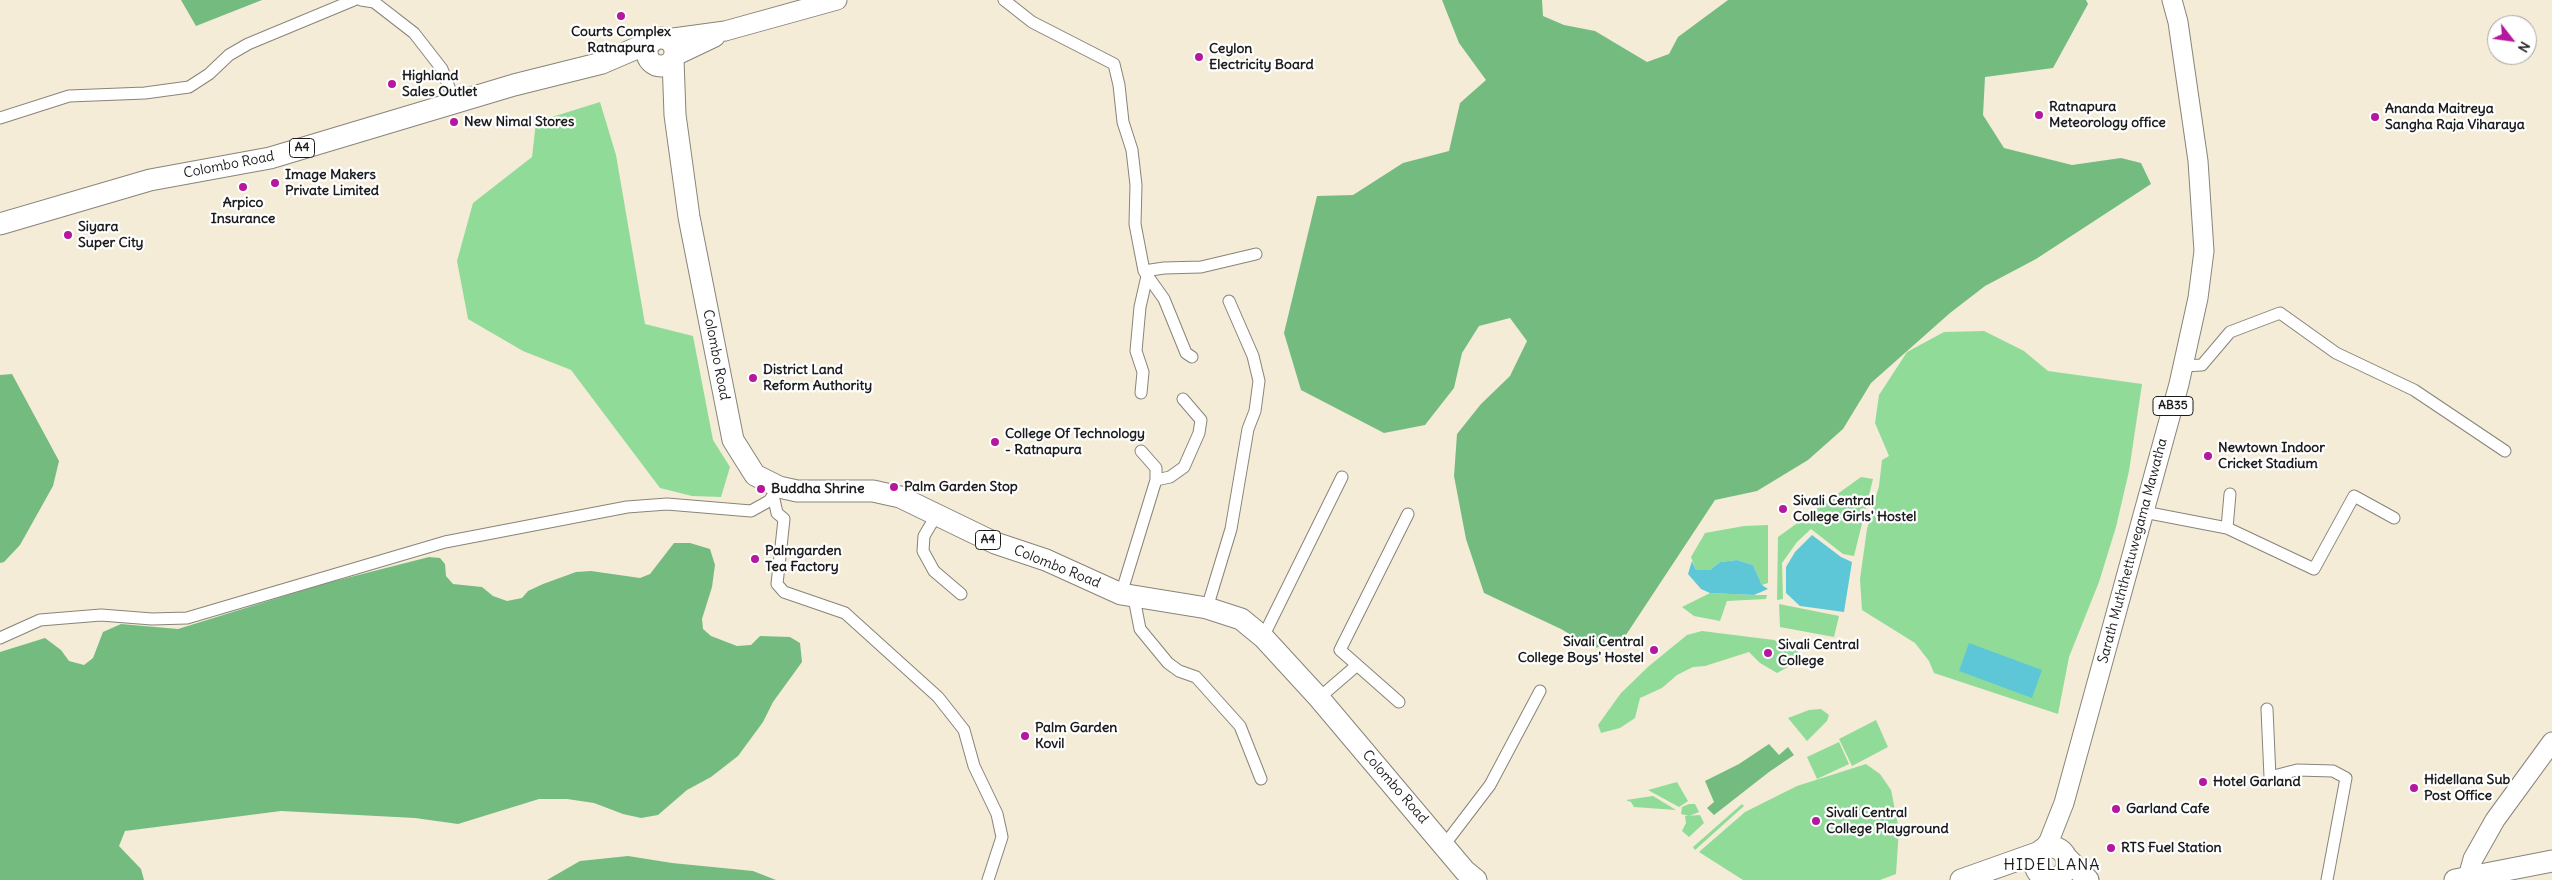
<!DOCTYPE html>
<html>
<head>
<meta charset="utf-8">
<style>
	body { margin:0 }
	#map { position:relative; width:2552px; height:880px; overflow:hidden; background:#f4ecd7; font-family:Delius,sans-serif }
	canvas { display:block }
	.north { position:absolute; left:2487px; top:15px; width:50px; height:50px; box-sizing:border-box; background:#fff; border:1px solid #a4a4a4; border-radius:50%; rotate:120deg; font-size:14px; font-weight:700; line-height:20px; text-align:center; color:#1c1c1c }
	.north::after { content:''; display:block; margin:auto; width:18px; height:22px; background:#b5179e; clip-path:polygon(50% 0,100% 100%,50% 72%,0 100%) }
</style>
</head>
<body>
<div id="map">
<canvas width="2552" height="880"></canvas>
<div class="north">N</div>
</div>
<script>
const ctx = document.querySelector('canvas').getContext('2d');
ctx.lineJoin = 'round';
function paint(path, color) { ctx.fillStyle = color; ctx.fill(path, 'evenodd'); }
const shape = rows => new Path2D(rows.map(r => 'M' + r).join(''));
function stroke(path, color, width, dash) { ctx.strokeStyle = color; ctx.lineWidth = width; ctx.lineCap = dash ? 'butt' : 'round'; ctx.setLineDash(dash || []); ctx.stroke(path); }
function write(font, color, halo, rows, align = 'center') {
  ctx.font = font + ' Delius,sans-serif'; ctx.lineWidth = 4.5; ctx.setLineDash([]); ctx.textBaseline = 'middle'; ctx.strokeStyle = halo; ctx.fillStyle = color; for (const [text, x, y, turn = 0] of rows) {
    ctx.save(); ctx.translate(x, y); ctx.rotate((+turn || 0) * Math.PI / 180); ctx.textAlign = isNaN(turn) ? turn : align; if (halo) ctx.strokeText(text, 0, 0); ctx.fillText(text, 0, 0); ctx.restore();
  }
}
const green = shape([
	[600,102,616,155,645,324,693,336,713,440,730,467,721,497,692,496,660,488,571,370,523,351,468,319,457,261,473,203,532,157,536,122],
	[1984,331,2024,351,2048,371,2142,384,2129,471,2116,527,2099,582,2069,657,2058,714,1934,673,1929,661,1915,643,1862,610,1860,579,1867,529,1879,486,1882,460,1889,456,1875,423,1879,395,1907,352,1944,332],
	[1861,477,1873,479,1854,556,1843,554,1811,529,1797,542,1782,563,1783,599,1777,600,1778,537],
	[1768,525,1768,583,1762,585,1753,565,1737,560,1720,562,1710,570,1696,570,1691,557,1705,533,1744,526],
	[1710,593,1754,595,1767,595,1766,599,1727,601,1720,621,1694,616,1682,607],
	[1779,604,1839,616,1834,637,1780,627],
	[1702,631,1774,640,1799,652,1788,667,1777,673,1760,663,1749,652,1705,666,1693,667,1677,675,1662,688,1640,698,1635,718,1620,728,1601,733,1598,725,1621,693,1649,666,1687,635],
	[1821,709,1829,715,1827,721,1807,741,1788,718,1809,710],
	[1876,720,1888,747,1852,766,1839,739],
	[1839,742,1849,764,1817,779,1807,757],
	[1866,764,1880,774,1891,790,1899,829,1896,874,1880,880,1743,880,1699,852,1745,812,1797,786],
	[1677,782,1688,801,1679,807,1648,790],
	[1653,796,1676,810,1634,807,1631,802,1626,800],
	[1689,804,1695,804,1699,812,1689,816,1681,814,1682,807],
	[1742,804,1744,806,1695,850,1693,847],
	[1700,815,1704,823,1689,837,1682,831,1686,823,1685,816]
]);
const forest = shape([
	[181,0,262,0,196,26],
	[1442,0,1542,0,1543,16,1564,25,1595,31,1647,62,1669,54,1678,37,1728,0,2086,0,2088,4,2053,68,1985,77,1983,115,2004,148,2072,165,2121,158,2141,163,2151,184,2036,259,1985,286,1950,313,1871,383,1843,429,1808,460,1757,491,1715,500,1620,644,1593,648,1561,629,1484,593,1466,539,1454,476,1457,434,1481,404,1510,376,1527,341,1510,318,1479,326,1462,353,1454,388,1425,425,1384,433,1301,390,1284,333,1317,196,1353,195,1403,163,1449,151,1460,103,1486,80,1459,43],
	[12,374,59,461,53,486,20,545,4,562,0,563,0,375],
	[674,543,690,543,710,549,715,565,712,587,702,619,703,629,711,636,737,646,751,645,760,636,790,637,800,643,802,662,773,702,763,722,738,756,711,777,687,790,658,815,641,818,623,814,594,803,567,799,539,799,458,824,415,818,281,811,125,831,119,846,141,869,144,880,0,880,0,652,45,638,61,650,69,661,84,665,93,658,103,632,121,624,178,629,323,584,429,557,440,558,445,564,446,576,453,584,482,587,493,596,507,601,522,598,528,591,543,584,576,572,591,571,640,578,650,574],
	[1769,744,1779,755,1788,747,1794,755,1769,772,1714,815,1707,808,1714,802,1705,781,1739,764],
	[628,856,672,863,753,871,776,880,547,880,580,861]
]);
const water = shape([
	[1812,535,1841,557,1852,562,1844,612,1800,606,1786,593,1786,567,1795,552],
	[1737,560,1753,565,1762,585,1768,589,1754,595,1710,593,1701,589,1688,574,1692,561,1696,570,1710,570,1720,562],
	[1969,643,2042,670,2032,698,1959,671]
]);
const street = shape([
	[361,0,374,2,414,33,442,69,455,103],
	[1004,0,1032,22,1114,64,1119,85,1123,122,1132,150,1136,185,1135,224,1144,271,1164,299,1186,353,1192,357],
	[0,118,69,96,145,93,189,87,209,74,229,55,248,44,354,0],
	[1144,271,1164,268,1201,267,1256,254],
	[2183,366,2202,365,2230,332,2280,313,2336,353,2414,390,2505,451],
	[1141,393,1143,372,1136,351,1140,307,1147,276],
	[1141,451,1156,468,1156,480],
	[773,495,777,513,784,519,777,584,784,592,845,613,938,697,964,730,974,766,997,814,1002,837,988,880],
	[2144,512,2227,528,2230,494],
	[937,514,924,536,923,551,934,571,961,594],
	[2227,528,2314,569,2354,496,2394,518],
	[1121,594,1156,480,1170,477,1184,467,1199,433,1201,420,1183,399],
	[1134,598,1140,629,1168,663,1179,671,1196,677,1240,726,1261,779],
	[1207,608,1231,529,1248,429,1255,411,1259,381,1253,356,1229,301],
	[1263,637,1342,477],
	[0,638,40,620,101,615,152,619,187,618,445,542,627,507,667,504,751,511,769,501,779,487],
	[1319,698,1356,666],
	[1399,702,1340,650,1408,514],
	[2267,709,2270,777,2297,770,2333,771,2346,778,2327,880],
	[1445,844,1490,785,1540,691]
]);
const primary = shape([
	[666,39,725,31,837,0],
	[675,56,715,37],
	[2042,851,2049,841,2064,803,2179,384,2198,298,2204,251,2198,161,2178,22,2172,0],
	[2468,877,2473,859,2495,820,2552,742]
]);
const highway = shape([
	'647 52a14 14 0 1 1 28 0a14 14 0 1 1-28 0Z',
	[673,59,675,115,689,217,733,440,755,475,779,487,797,491,873,491,900,497,995,543,1046,560,1121,594,1207,608,1241,619,1263,637,1319,698,1465,871,1476,880],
	[0,224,150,180,270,158,514,85,602,63,653,41],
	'2035 863a16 16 0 1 1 32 0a16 16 0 1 1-32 0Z',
	[2066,857,2088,880],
	[1961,880,2040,852],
	[2455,880,2552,861]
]);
const markers = [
	[621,16,5,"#b5179e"],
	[1199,57,5,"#b5179e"],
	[392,84,5,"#b5179e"],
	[2039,115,5,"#b5179e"],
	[2375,117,5,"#b5179e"],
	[454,122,5,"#b5179e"],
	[275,183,5,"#b5179e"],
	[243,187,5,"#b5179e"],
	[68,235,5,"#b5179e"],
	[753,378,5,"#b5179e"],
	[995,442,5,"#b5179e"],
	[2208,456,5,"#b5179e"],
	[894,487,5,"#b5179e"],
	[761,489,5,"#b5179e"],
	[1783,509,5,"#b5179e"],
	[755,559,5,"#b5179e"],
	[1654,650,5,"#b5179e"],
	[1768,653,5,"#b5179e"],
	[1025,736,5,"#b5179e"],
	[2203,782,5,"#b5179e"],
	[2414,788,5,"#b5179e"],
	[2116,809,5,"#b5179e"],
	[1816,821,5,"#b5179e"],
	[2111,848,5,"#b5179e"]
];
const shields = [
	[302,148,25],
	[2173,406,40],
	[988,540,25]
];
const shieldNames = [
	["A4",302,148],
	["AB35",2173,406],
	["A4",988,540]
];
const poiNames = [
	["Courts Complex",621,32,"center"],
	["Ratnapura",621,48,"center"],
	["Ceylon",1209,49],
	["Electricity Board",1209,65],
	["Highland",402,76],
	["Sales Outlet",402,92],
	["Ratnapura",2049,107],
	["Meteorology office",2049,123],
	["Ananda Maitreya",2385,109],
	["Sangha Raja Viharaya",2385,125],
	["New Nimal Stores",464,122],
	["Image Makers",285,175],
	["Private Limited",285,191],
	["Arpico",243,203,"center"],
	["Insurance",243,219,"center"],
	["Siyara",78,227],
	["Super City",78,243],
	["District Land",763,370],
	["Reform Authority",763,386],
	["College Of Technology",1005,434],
	["- Ratnapura",1005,450],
	["Newtown Indoor",2218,448],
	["Cricket Stadium",2218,464],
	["Palm Garden Stop",904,487],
	["Buddha Shrine",771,489],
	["Sivali Central",1793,501],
	["College Girls' Hostel",1793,517],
	["Palmgarden",765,551],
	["Tea Factory",765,567],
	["Sivali Central",1644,642,"right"],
	["College Boys' Hostel",1644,658,"right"],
	["Sivali Central",1778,645],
	["College",1778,661],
	["Palm Garden",1035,728],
	["Kovil",1035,744],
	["Hidellana Sub",2424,780],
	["Post Office",2424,796],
	["Hotel Garland",2213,782],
	["Garland Cafe",2126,809],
	["Sivali Central",1826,813],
	["College Playground",1826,829],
	["RTS Fuel Station",2121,848]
];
const streetNames = [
	["Colombo Road",229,165,-11],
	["Colombo Road",716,355,79],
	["Sarath Muththettuwegama Mawatha",2133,551,-75],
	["Colombo Road",1057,567,22],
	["Colombo Road",1395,787,49]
];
const quarterNames = [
	["HIDELLANA",2052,865]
];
paint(green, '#90db98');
paint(forest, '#74bb80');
paint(water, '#5dc7d8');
stroke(street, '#88847a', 13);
stroke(primary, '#88847a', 21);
stroke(highway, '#88847a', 23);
stroke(street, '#fff', 11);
stroke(primary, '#fff', 19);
stroke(highway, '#fff', 21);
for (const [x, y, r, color] of markers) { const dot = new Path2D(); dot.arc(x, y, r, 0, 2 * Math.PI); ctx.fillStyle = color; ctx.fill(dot); stroke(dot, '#fff', 2); }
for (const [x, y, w] of shields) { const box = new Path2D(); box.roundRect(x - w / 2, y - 9.5, w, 19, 4); ctx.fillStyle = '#fff'; ctx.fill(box); stroke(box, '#1c1c1c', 1); }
write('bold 12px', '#1c1c1c', null, shieldNames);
write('bold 14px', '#1c1c1c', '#fff', poiNames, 'left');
write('14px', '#1c1c1c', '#fff', streetNames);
ctx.letterSpacing = '1px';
write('16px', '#1c1c1c', '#fff', quarterNames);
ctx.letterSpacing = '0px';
</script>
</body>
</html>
